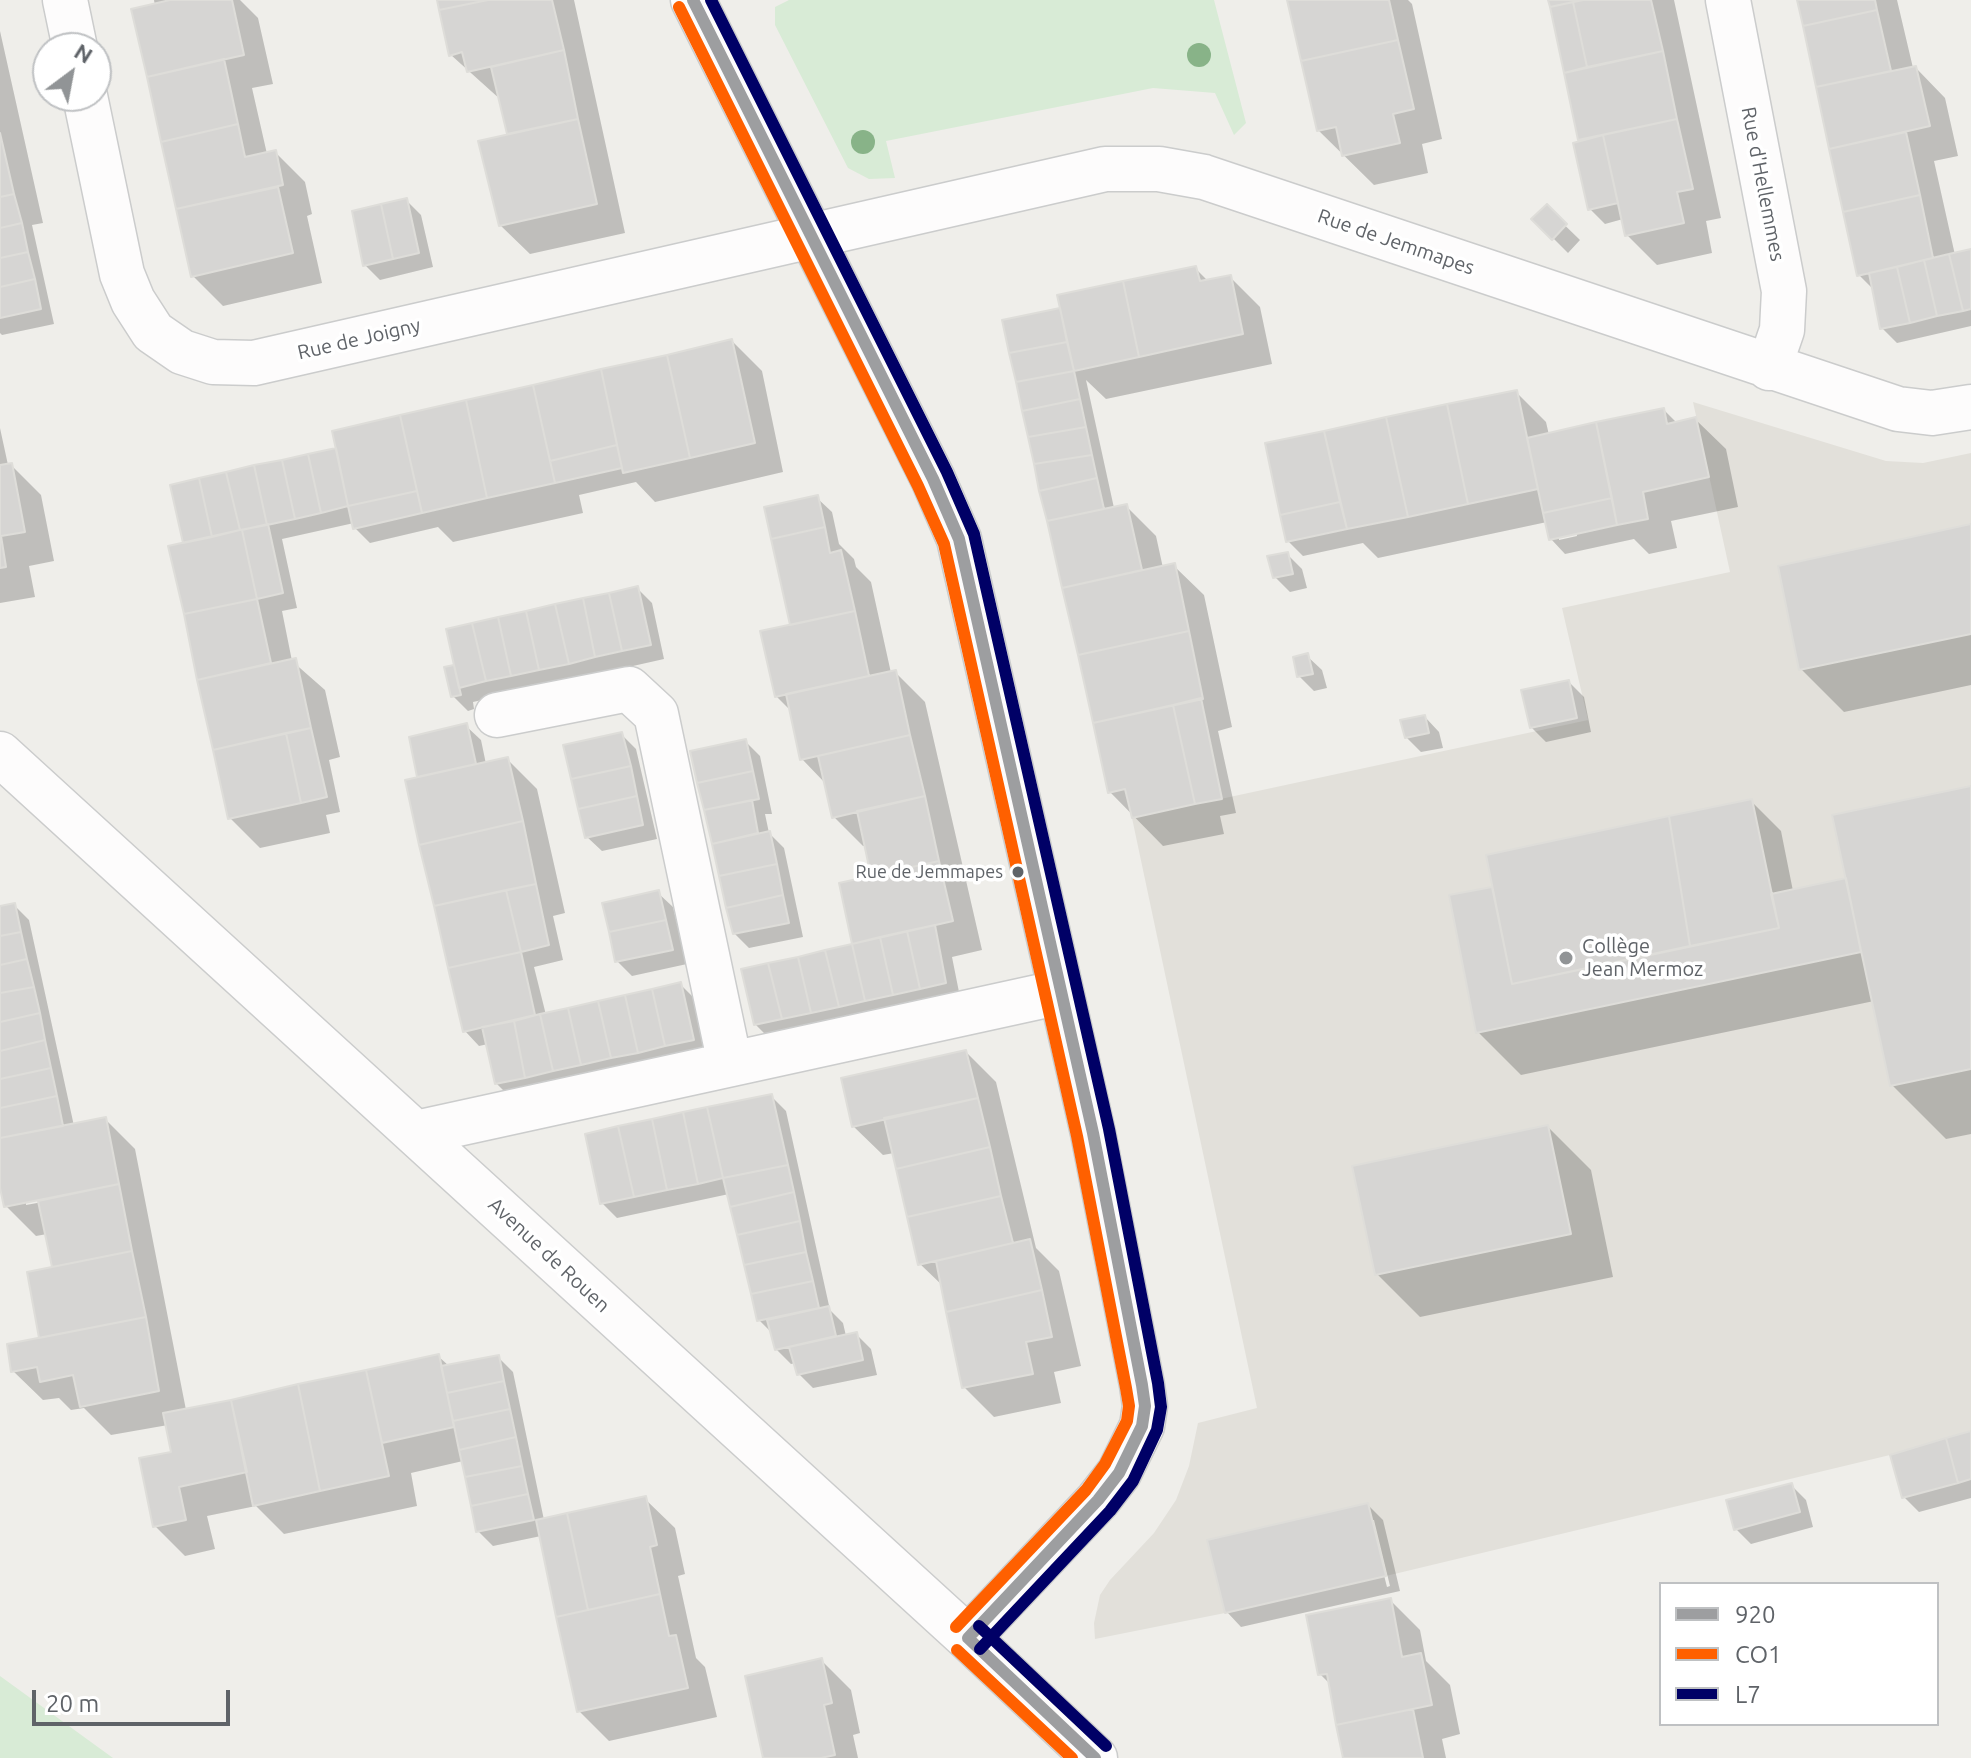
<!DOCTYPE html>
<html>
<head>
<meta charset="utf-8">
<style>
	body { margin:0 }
	#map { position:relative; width:1971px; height:1758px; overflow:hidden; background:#efeeea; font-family:Ubuntu,sans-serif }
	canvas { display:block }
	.legend { position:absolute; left:1659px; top:1582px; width:280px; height:144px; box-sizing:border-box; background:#fff; border:2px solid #bfc1c3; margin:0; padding:10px 14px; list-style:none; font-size:24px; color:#5f6368 }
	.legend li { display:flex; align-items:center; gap:16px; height:40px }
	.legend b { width:40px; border:2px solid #bfc1c3 }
	.north { position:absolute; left:32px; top:32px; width:80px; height:80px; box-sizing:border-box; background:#fff; border:2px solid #bfc1c3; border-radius:50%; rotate:32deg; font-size:22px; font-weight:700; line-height:32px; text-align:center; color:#5f6368 }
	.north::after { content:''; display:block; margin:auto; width:28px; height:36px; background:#919496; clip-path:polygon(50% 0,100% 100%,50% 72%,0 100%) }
	.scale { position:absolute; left:32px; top:1690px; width:198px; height:36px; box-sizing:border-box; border:4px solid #5f6368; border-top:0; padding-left:10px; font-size:24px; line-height:28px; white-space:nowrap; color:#5f6368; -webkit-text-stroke:6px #fff; paint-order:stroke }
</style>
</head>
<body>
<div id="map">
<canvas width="1971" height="1758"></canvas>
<ul class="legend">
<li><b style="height:10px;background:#9d9ea0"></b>920</li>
<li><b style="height:10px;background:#ff6000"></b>CO1</li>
<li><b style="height:10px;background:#006"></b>L7</li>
</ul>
<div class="north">N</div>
<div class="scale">20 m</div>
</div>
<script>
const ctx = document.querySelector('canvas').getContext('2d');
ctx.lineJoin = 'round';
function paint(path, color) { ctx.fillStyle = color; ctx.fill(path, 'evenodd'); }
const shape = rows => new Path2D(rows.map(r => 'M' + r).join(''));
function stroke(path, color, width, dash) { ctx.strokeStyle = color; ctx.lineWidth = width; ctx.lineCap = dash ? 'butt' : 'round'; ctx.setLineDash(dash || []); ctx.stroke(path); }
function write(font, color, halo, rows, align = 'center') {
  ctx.font = font + ' Ubuntu,sans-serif'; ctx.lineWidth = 7; ctx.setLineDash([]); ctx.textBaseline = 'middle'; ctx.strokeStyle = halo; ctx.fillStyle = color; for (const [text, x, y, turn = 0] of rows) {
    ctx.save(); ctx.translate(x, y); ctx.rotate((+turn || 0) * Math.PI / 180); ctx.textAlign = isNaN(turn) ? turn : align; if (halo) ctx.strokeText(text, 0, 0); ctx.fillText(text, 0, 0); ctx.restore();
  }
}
const education = shape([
	[1693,402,1886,461,1923,463,1971,453,1971,1431,1890,1455,1386,1576,1225,1613,1095,1639,1094,1623,1100,1595,1110,1580,1154,1533,1176,1500,1189,1466,1198,1423,1257,1408,1132,818,1588,720,1562,608,1730,572]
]);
const green = shape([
	[789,0,1214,0,1246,123,1234,135,1215,93,1153,88,886,141,895,178,869,179,848,168,775,25,775,7],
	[0,1676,113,1758,0,1758]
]);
const shadow = shape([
	[154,0,240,0,258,18,273,84,252,88,267,154,275,152,305,182,312,214,307,216,322,283,223,306,193,276,134,11,155,6],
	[439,0,574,0,625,233,530,254,500,225,509,136,501,100,451,55],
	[1289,0,1408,0,1412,4,1442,139,1422,144,1428,173,1374,185,1318,130],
	[1550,0,1674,0,1721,218,1706,221,1712,253,1657,265,1627,235,1623,219,1605,224,1590,209,1583,142,1580,139],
	[1799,0,1897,0,1913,68,1916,68,1945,98,1958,156,1934,161,1955,255,1971,251,1971,326,1897,343,1882,328,1874,290,1859,275],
	[0,31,43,223,32,225,54,324,2,335,0,333],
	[407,201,421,215,433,267,380,280,365,265],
	[1546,207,1580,240,1568,253,1534,219],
	[1195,268,1209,282,1230,277,1260,307,1272,364,1106,399,1086,380,1114,508,1126,506,1156,536,1163,568,1174,566,1204,595,1232,727,1218,731,1236,813,1220,816,1224,834,1163,846,1110,792,1004,322,1059,311],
	[732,341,762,371,783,472,655,502,636,482,579,495,583,513,453,542,438,527,370,543,355,528,354,523,282,539,297,608,282,611,292,661,325,690,340,757,329,760,340,812,326,815,330,833,260,848,230,818,171,548,185,545,338,450,334,432],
	[1516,392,1546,422,1549,435,1664,410,1678,424,1696,420,1726,449,1738,507,1671,521,1677,548,1649,554,1634,539,1565,554,1551,539,1547,522,1378,558,1363,543,1303,556,1288,541,1268,445],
	[1576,532,1577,536,1559,540,1559,536],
	[0,428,8,465,11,465,41,495,54,561,29,566,35,597,0,603],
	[817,498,832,512,839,544,854,559,856,567,871,582,891,673,895,672,925,702,982,950,952,957,960,997,770,1039,755,1024,855,945,873,877,867,846,863,846,834,817,826,784,802,759,792,712,776,696],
	[1971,526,1971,685,1844,712,1801,669],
	[1288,555,1302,569,1307,588,1290,592,1275,577],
	[637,588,652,603,664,659,473,702,474,709,468,711,453,696,447,668],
	[1307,656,1322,670,1327,688,1314,691,1299,676],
	[1569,682,1584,697,1591,732,1546,742,1531,727],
	[1425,717,1439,732,1443,748,1421,752,1406,737],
	[466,726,481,740,486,764,507,759,537,789,565,913,553,916,563,960,534,967,546,1015,680,984,695,999,707,1054,511,1098,496,1083,488,1044,479,1046,465,1031,411,738],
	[621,734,636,749,657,839,602,851,587,837],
	[745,741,760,756,772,814,765,814,769,833,784,848,803,937,749,948,734,933,693,753],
	[1971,788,1971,1134,1946,1139,1892,1085,1874,1001,1521,1075,1478,1032,1452,897,1494,888,1751,801,1781,831,1793,891,1848,879],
	[658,893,673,907,687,964,632,976,617,961],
	[14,905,29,920,74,1126,105,1119,135,1149,186,1410,438,1356,449,1366,498,1357,513,1372,544,1520,645,1499,675,1528,685,1574,678,1576,696,1658,705,1667,717,1717,609,1741,579,1711,541,1536,493,1546,478,1531,463,1461,411,1473,417,1506,284,1534,256,1506,207,1516,215,1549,185,1556,155,1526,174,1454,168,1425,111,1435,84,1408,71,1410,59,1398,43,1400,13,1371,41,1340,54,1268,47,1234,36,1236,6,1206,0,1178,0,908],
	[48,1198,48,1201,26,1205,26,1201],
	[966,1052,996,1082,1036,1248,1059,1271,1081,1366,1054,1372,1061,1403,994,1417,964,1387,943,1286,920,1264,894,1153,883,1155,853,1126],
	[771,1096,786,1111,830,1310,843,1323,846,1336,856,1334,871,1349,877,1375,813,1388,799,1374,796,1363,791,1364,776,1349,773,1334,759,1320,729,1194,617,1218,602,1203],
	[1548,1127,1591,1170,1613,1277,1420,1317,1377,1274],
	[1971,1433,1971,1498,1919,1512,1904,1497],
	[1791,1485,1806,1500,1813,1527,1751,1544,1736,1529],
	[1368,1505,1383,1520,1400,1591,1241,1627,1227,1612],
	[1370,1520,1374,1520,1390,1586,1387,1587],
	[1390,1600,1420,1630,1426,1661,1450,1685,1460,1734,1442,1739,1446,1758,1345,1758,1332,1686,1320,1674],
	[821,1660,851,1690,860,1733,853,1735,858,1758,765,1758]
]);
const building = shape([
	[170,0,232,0,244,55,147,77,131,9,170,0],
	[437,0,488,0,439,10,437,0],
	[488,0,552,0,564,50,467,72,462,52,449,56,439,10,488,0],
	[1287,0,1389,0,1398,40,1301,61,1287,0],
	[1548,0,1583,0,1550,7,1548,0],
	[1583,0,1651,0,1663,51,1587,67,1573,2,1583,0],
	[1797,0,1875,0,1877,10,1803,26,1797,0],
	[1573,2,1587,67,1564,73,1550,7,1573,2],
	[1877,10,1891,71,1816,87,1803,26,1877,10],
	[1398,40,1414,109,1393,114,1400,143,1342,156,1336,127,1317,131,1301,61,1398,40],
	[564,50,578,119,507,134,491,67,564,50],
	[1663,51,1677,119,1578,140,1564,73,1663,51],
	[224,59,238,124,161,142,147,77,224,59],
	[1916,66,1930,126,1829,149,1816,87,1916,66],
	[578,119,597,204,499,226,478,141,578,119],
	[1677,119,1693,189,1677,192,1684,223,1625,236,1603,135,1677,119],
	[238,124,245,157,276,150,283,185,176,209,161,142,238,124],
	[1906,132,1920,195,1843,212,1829,149,1906,132],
	[0,133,14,194,0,197,0,133],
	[1603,135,1618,203,1588,210,1573,143,1603,135],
	[278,187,293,253,191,277,176,209,278,187],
	[14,194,22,223,0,228,0,197,14,194],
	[1920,195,1933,258,1857,276,1843,212,1920,195],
	[407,198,419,253,393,259,381,204,407,198],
	[381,204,393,259,363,266,352,211,381,204],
	[1547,204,1567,224,1552,240,1531,219,1547,204],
	[22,223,28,252,0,258,0,228,22,223],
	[1971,249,1971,309,1963,311,1949,254,1971,249],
	[28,252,35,279,0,287,0,258,28,252],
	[1949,254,1963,311,1937,316,1924,260,1949,254],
	[1924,260,1937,316,1910,323,1897,267,1924,260],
	[1196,266,1200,281,1231,275,1243,334,1139,357,1123,281,1196,266],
	[1897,267,1910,323,1880,329,1869,273,1897,267],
	[35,279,41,309,0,318,0,287,35,279],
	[1123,281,1139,357,1074,371,1057,295,1123,281],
	[1060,308,1067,342,1009,353,1002,320,1060,308],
	[732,339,755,443,690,458,667,355,732,339],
	[1067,342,1074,371,1016,382,1009,353,1067,342],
	[667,355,690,458,623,473,601,369,667,355],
	[601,369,617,445,550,461,533,385,601,369],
	[1074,371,1080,399,1022,411,1016,382,1074,371],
	[533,385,555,483,487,498,466,400,533,385],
	[1517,390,1538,489,1468,504,1447,404,1517,390],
	[1080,399,1086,427,1028,437,1022,411,1080,399],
	[466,400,487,498,422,513,400,415,466,400],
	[1447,404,1468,504,1408,517,1386,417,1447,404],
	[1664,408,1667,424,1696,417,1709,477,1643,492,1648,519,1617,525,1596,422,1664,408],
	[400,415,417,491,348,506,332,431,400,415],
	[1386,417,1408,517,1347,529,1324,431,1386,417],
	[1596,422,1612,498,1543,513,1527,438,1596,422],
	[1086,427,1092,455,1034,464,1028,437,1086,427],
	[1324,431,1340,502,1280,515,1265,443,1324,431],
	[617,445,622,468,555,483,550,461,617,445],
	[336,448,348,506,321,513,308,454,336,448],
	[308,454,321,513,295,519,282,460,308,454],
	[1092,455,1097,478,1039,491,1034,464,1092,455],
	[282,460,295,519,267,525,254,465,282,460],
	[12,463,25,532,1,536,6,567,0,568,0,465,12,463],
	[254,465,267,525,240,530,226,472,254,465],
	[226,472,240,530,212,537,199,478,226,472],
	[199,478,212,537,183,543,170,485,199,478],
	[1097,478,1104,509,1047,521,1039,491,1097,478],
	[417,491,422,513,353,529,348,506,417,491],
	[818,495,825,527,771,539,764,507,818,495],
	[1612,498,1617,525,1549,540,1543,513,1612,498],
	[1340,502,1347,529,1286,542,1280,515,1340,502],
	[1127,504,1142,570,1062,588,1047,521,1127,504],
	[268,524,283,593,257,599,242,530,268,524],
	[1971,524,1971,634,1799,670,1778,566,1971,524],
	[825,527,830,553,841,550,855,611,790,625,771,539,825,527],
	[240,530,242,530,257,599,184,614,168,546,240,530],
	[1288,552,1293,574,1273,578,1267,556,1288,552],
	[1175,563,1189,631,1078,655,1062,588,1175,563],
	[638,586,651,645,622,651,609,593,638,586],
	[609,593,622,651,595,657,583,598,609,593],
	[583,598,595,657,569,664,555,604,583,598],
	[257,599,271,663,197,680,184,614,257,599],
	[555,604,569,664,539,670,526,611,555,604],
	[526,611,539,670,511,676,498,617,526,611],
	[855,611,869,676,775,697,760,631,855,611],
	[498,617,511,676,486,681,472,623,498,617],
	[472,623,486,681,459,688,446,629,472,623],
	[1189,631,1203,699,1093,723,1078,655,1189,631],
	[1308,653,1313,674,1297,677,1293,657,1308,653],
	[296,658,311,728,213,750,197,680,296,658],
	[454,665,461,695,451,697,444,667,454,665],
	[896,670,910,735,800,760,786,694,896,670],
	[1569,680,1577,718,1530,728,1521,690,1569,680],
	[1201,698,1222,799,1195,804,1173,705,1201,698],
	[1173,705,1195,804,1132,818,1125,789,1108,793,1093,723,1173,705],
	[1425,715,1429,733,1405,738,1400,720,1425,715],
	[467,723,476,764,417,777,409,737,467,723],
	[311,728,327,797,301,803,286,733,311,728],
	[622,732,631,766,571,779,563,745,622,732],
	[286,733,301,803,228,819,213,750,286,733],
	[910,735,925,796,832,818,818,756,910,735],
	[746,739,753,771,697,783,690,751,746,739],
	[508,757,523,821,419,845,405,780,508,757],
	[631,766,637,796,578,809,571,779,631,766],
	[753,771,759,799,704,810,697,783,753,771],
	[1971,786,1971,1069,1890,1086,1832,815,1971,786],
	[637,796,643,825,585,838,578,809,637,796],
	[925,796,939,861,871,876,857,811,925,796],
	[1752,799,1779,928,1690,946,1669,816,1752,799],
	[752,800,758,833,712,844,704,810,752,800],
	[1669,816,1690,946,1512,984,1486,855,1669,816],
	[523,821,536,884,434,906,419,845,523,821],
	[770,831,777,864,719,876,712,844,770,831],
	[939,861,953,921,852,944,839,883,939,861],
	[777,864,783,895,726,908,719,876,777,864],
	[1846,878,1861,952,1476,1033,1449,895,1492,887,1512,984,1779,928,1771,894,1846,878],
	[536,884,549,945,521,952,506,890,536,884],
	[506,890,521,952,448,968,434,906,506,890],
	[659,890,666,920,609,932,602,903,659,890],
	[783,895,789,923,733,934,726,908,783,895],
	[15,903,21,932,0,936,0,906,15,903],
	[666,920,673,950,615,962,609,932,666,920],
	[935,925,946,983,920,989,907,931,935,925],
	[907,931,920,989,893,995,880,937,907,931],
	[21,932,27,959,0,965,0,936,21,932],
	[880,937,893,995,865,1001,852,944,880,937],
	[852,944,865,1001,839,1007,825,950,852,944],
	[825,950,839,1007,811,1013,798,957,825,950],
	[521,952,535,1015,463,1032,448,968,521,952],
	[798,957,811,1013,782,1019,768,963,798,957],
	[27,959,34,987,0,993,0,965,27,959],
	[768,963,782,1019,754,1025,741,969,768,963],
	[681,982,694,1040,665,1046,652,989,681,982],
	[34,987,40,1013,0,1022,0,993,34,987],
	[652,989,665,1046,638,1053,625,995,652,989],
	[625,995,638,1053,611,1058,598,1001,625,995],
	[598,1001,611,1058,581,1065,568,1008,598,1001],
	[568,1008,581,1065,553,1071,540,1014,568,1008],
	[40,1013,45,1040,0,1051,0,1022,40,1013],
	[540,1014,553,1071,525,1078,514,1021,540,1014],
	[514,1021,525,1078,495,1084,482,1027,514,1021],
	[45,1040,51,1068,0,1079,0,1051,45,1040],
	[966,1050,978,1098,852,1127,841,1078,966,1050],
	[51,1068,57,1096,0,1108,0,1079,51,1068],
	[772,1094,788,1165,723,1178,707,1107,772,1094],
	[57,1096,63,1126,0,1138,0,1108,57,1096],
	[978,1098,990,1147,896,1169,884,1118,978,1098],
	[707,1107,723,1178,698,1184,683,1112,707,1107],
	[683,1112,698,1184,667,1190,652,1119,683,1112],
	[106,1117,119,1184,4,1207,0,1188,0,1138,106,1117],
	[652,1119,667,1190,634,1197,618,1126,652,1119],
	[1548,1125,1571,1234,1375,1275,1352,1166,1548,1125],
	[618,1126,634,1197,600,1204,585,1134,618,1126],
	[990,1147,1001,1196,907,1217,896,1169,990,1147],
	[788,1165,794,1192,730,1207,723,1178,788,1165],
	[119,1184,132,1251,52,1267,38,1201,119,1184],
	[794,1192,800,1221,737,1235,730,1207,794,1192],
	[1001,1196,1013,1243,918,1265,907,1217,1001,1196],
	[800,1221,806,1252,744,1265,737,1235,800,1221],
	[1030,1239,1042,1290,946,1312,936,1261,1030,1239],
	[132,1251,146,1317,39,1338,27,1272,132,1251],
	[806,1252,813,1281,751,1294,744,1265,806,1252],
	[813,1281,819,1308,757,1321,751,1294,813,1281],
	[1042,1290,1052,1337,1026,1342,1033,1374,962,1388,946,1312,1042,1290],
	[829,1306,836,1336,775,1350,767,1320,829,1306],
	[146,1317,159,1391,80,1407,73,1375,40,1382,37,1367,11,1372,7,1344,146,1317],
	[857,1332,863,1360,797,1375,789,1347,857,1332],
	[439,1354,454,1427,382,1443,366,1370,439,1354],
	[499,1355,504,1381,447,1393,441,1366,499,1355],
	[366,1370,389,1476,320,1491,298,1384,366,1370],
	[504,1381,510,1409,453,1421,447,1393,504,1381],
	[298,1384,320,1491,253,1506,231,1400,298,1384],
	[231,1400,247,1472,179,1487,186,1520,153,1527,139,1458,171,1452,163,1413,231,1400],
	[510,1409,516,1437,459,1450,453,1421,510,1409],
	[1971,1431,1971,1479,1958,1483,1946,1438,1971,1431],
	[516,1437,522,1466,465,1477,459,1450,516,1437],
	[1946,1438,1958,1483,1902,1498,1890,1455,1946,1438],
	[522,1466,528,1494,471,1506,465,1477,522,1466],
	[1792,1483,1800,1512,1734,1530,1726,1500,1792,1483],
	[528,1494,534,1520,476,1532,471,1506,528,1494],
	[646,1496,657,1545,650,1547,660,1594,588,1610,567,1513,646,1496],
	[1368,1503,1386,1576,1225,1613,1207,1540,1368,1503],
	[567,1513,588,1610,556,1617,536,1520,567,1513],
	[660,1594,669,1636,676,1635,688,1688,577,1712,556,1617,660,1594],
	[1391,1598,1402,1657,1421,1653,1432,1705,1336,1725,1327,1674,1318,1675,1306,1615,1391,1598],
	[822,1658,832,1703,824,1705,835,1755,821,1758,763,1758,745,1676,822,1658],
	[1413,1709,1423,1758,1343,1758,1336,1725,1413,1709]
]);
const minor = shape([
	[65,0,75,48],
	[693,0,933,479,959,539,1093,1133,1142,1385,1145,1406,1142,1426,1119,1473,1098,1500,968,1638],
	[1728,0,1784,291,1782,330,1769,368],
	[85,96,122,274,133,301,153,332,182,352,213,362,254,363,1105,169,1159,169,1204,177,1898,409,1932,413,1971,407],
	[497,715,629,689,656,714,730,1064],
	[0,754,968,1638,1095,1758],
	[416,1133,1061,992]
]);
const bus1 = shape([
	[693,0,933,479,959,539,1093,1133,1142,1385,1145,1406,1142,1426,1119,1473,1098,1500,968,1638],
	[968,1638,1095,1758]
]);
const bus2 = shape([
	[679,7,918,486,944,544,1077,1136,1126,1388,1129,1406,1127,1421,1105,1464,1086,1490,956,1627],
	[957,1650,1072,1758]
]);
const bus3 = shape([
	[711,0,947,472,974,534,1109,1129,1158,1383,1161,1407,1157,1430,1133,1481,1110,1511,980,1649],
	[979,1626,1106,1746]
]);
const trees = [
	[1199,55],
	[863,142]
];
const markers = [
	[1018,872,7,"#5f6368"],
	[1566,958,8,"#919496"]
];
const busNames = [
	["Rue de Jemmapes",1003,872]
];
const streetNames = [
	["Rue d'Hellemmes",1763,184,79],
	["Rue de Jemmapes",1396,242,19],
	["Rue de Joigny",359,339,-13],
	["Avenue de Rouen",549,1255,43]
];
const poiNames = [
	["Collège",1582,946],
	["Jean Mermoz",1582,969]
];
paint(education, '#e2e0da');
paint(green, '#d8ebd6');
paint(shadow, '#0003');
paint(building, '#d6d5d3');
stroke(building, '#deddd9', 2);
stroke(minor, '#cbcccc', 47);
stroke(minor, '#fdfcfc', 44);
stroke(bus1, '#9d9ea0', 12);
stroke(bus2, '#ff6000', 12);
stroke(bus3, '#006', 12);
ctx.fillStyle = '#88b388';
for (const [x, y] of trees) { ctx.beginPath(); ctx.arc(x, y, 12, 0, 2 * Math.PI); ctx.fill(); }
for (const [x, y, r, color] of markers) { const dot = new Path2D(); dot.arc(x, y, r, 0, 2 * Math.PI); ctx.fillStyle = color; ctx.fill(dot); stroke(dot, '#fff', 3); }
write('18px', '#5f6368', '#fff', busNames, 'right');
write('20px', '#5f6368', '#fff', streetNames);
write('20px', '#5f6368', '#fff', poiNames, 'left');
</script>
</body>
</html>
